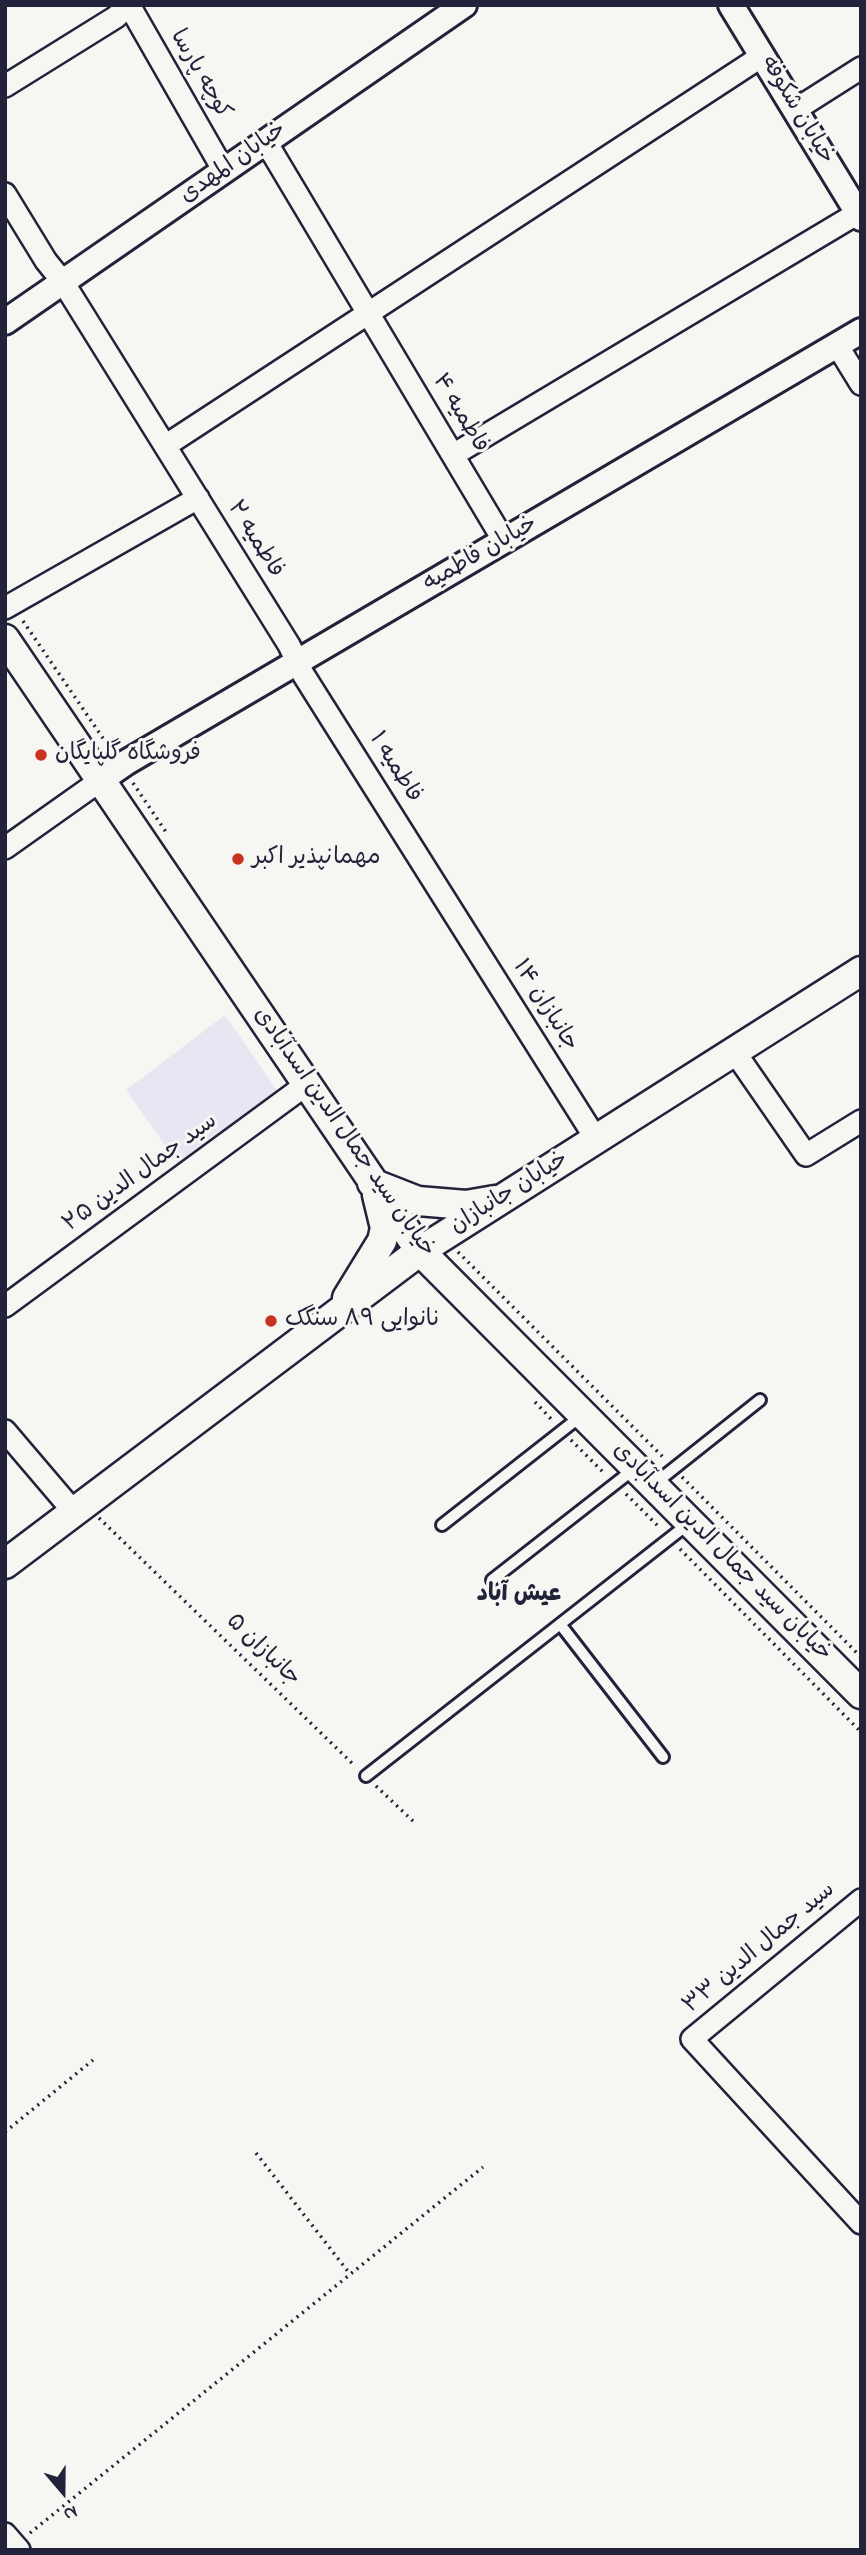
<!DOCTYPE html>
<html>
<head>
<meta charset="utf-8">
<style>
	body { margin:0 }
	#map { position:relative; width:866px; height:2555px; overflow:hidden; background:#f6f6f2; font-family:"Indie Flower",sans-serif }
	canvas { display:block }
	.frame { position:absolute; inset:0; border:7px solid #22223b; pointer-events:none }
	.north { position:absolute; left:28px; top:2457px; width:70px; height:70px; -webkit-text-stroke:5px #f6f6f2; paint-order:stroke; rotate:160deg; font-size:19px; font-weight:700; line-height:28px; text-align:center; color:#22223b }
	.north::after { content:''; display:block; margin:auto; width:24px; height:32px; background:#22223b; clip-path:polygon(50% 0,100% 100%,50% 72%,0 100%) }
</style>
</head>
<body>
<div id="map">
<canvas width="866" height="2555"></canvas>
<div class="frame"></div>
<div class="north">N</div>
</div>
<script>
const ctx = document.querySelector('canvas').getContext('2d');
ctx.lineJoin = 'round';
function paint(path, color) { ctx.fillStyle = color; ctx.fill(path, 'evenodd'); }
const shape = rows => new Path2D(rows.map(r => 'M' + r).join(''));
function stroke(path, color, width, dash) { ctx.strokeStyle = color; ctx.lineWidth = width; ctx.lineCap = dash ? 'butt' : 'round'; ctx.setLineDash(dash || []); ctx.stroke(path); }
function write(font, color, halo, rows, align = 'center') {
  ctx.font = font + ' "Indie Flower","Playpen Sans Arabic",sans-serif'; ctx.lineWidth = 6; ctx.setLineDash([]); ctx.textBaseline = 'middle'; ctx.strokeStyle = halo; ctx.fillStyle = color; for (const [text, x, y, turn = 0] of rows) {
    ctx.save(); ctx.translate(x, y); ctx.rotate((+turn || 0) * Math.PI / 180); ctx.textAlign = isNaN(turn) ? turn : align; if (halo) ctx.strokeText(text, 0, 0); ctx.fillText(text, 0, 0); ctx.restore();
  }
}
const built = shape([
	[225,1015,278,1092,179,1165,126,1090]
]);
const path = shape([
	[23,621,111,750],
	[133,783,168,835],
	[458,1252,665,1459],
	[535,1402,554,1422],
	[571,1440,605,1474],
	[682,1477,861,1657],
	[626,1494,660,1528],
	[99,1518,355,1766],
	[680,1549,861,1732],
	[376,1786,415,1823],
	[5,2132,93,2060],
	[256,2153,350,2274],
	[30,2533,483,2167]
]);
const service = shape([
	[653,1485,760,1400],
	[442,1525,581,1416],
	[492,1580,634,1469],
	[560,1624,663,1757],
	[366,1776,688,1524]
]);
const minor = shape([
	[129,5,224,171],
	[5,86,116,17,129,5],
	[795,110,861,68],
	[266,142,504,541],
	[5,194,46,261,63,282,289,645,303,674,596,1139],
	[837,345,861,384],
	[165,446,762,56],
	[453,455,858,213],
	[5,608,198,498],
	[5,848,101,780],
	[734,1051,806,1155,861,1121],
	[5,1306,307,1084],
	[5,1431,74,1512],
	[861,1900,692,2039,861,2223],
	[5,2534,19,2550]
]);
const tertiary = shape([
	[731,5,861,218],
	[5,322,464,5],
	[101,780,127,762,861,331]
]);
const secondary = shape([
	[5,639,420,1251,861,1694],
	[372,1183,418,1201,466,1205,495,1200],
	[347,1298,382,1241,385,1228,377,1195],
	[5,1564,420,1251,861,971]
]);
const markers = [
	[41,755,7,"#c8321e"],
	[238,859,7,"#c8321e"],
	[271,1321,7,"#c8321e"]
];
const streetNames = [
	["کوچه پارسا",199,75,60],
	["خیابان شکوفه",796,111,59],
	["خیابان المهدی",234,164,-35],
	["فاطمیه ۴",459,414,59],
	["فاطمیه ۲",254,540,58],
	["خیابان فاطمیه",481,555,-30],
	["فاطمیه ۱",394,768,58],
	["جانبازان ۱۴",544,1006,58],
	["خیابان سید جمال الدین اسدآبادی",343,1133,55],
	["سید جمال الدین ۲۵",141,1174,-36],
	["خیابان جانبازان",510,1194,-32],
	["خیابان سید جمال الدین اسدآبادی",721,1553,45],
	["جانبازان ۵",262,1651,44],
	["سید جمال الدین ۳۳",760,1949,-40]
];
const poiNames = [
	["فروشگاه گلپایگان",55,755],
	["مهمانپذیر اکبر",252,859],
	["نانوایی ۸۹ سنگک",285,1321]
];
const neighbourhoodNames = [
	["عیش آباد",519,1596]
];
paint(built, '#e7e6f3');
stroke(service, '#22223b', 16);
stroke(minor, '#22223b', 26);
stroke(tertiary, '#22223b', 30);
stroke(secondary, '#22223b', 33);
stroke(path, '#22223b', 3.5, [2, 5]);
stroke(service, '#f6f6f2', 10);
stroke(minor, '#f6f6f2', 21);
stroke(tertiary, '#f6f6f2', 24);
stroke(secondary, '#f6f6f2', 28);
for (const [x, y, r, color] of markers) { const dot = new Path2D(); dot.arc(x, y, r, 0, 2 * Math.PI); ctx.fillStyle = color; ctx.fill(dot); stroke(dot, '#f6f6f2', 2.5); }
write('23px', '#22223b', '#f6f6f2', streetNames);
write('23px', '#22223b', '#f6f6f2', poiNames, 'left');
write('bold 24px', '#22223b', '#f6f6f2', neighbourhoodNames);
</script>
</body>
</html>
